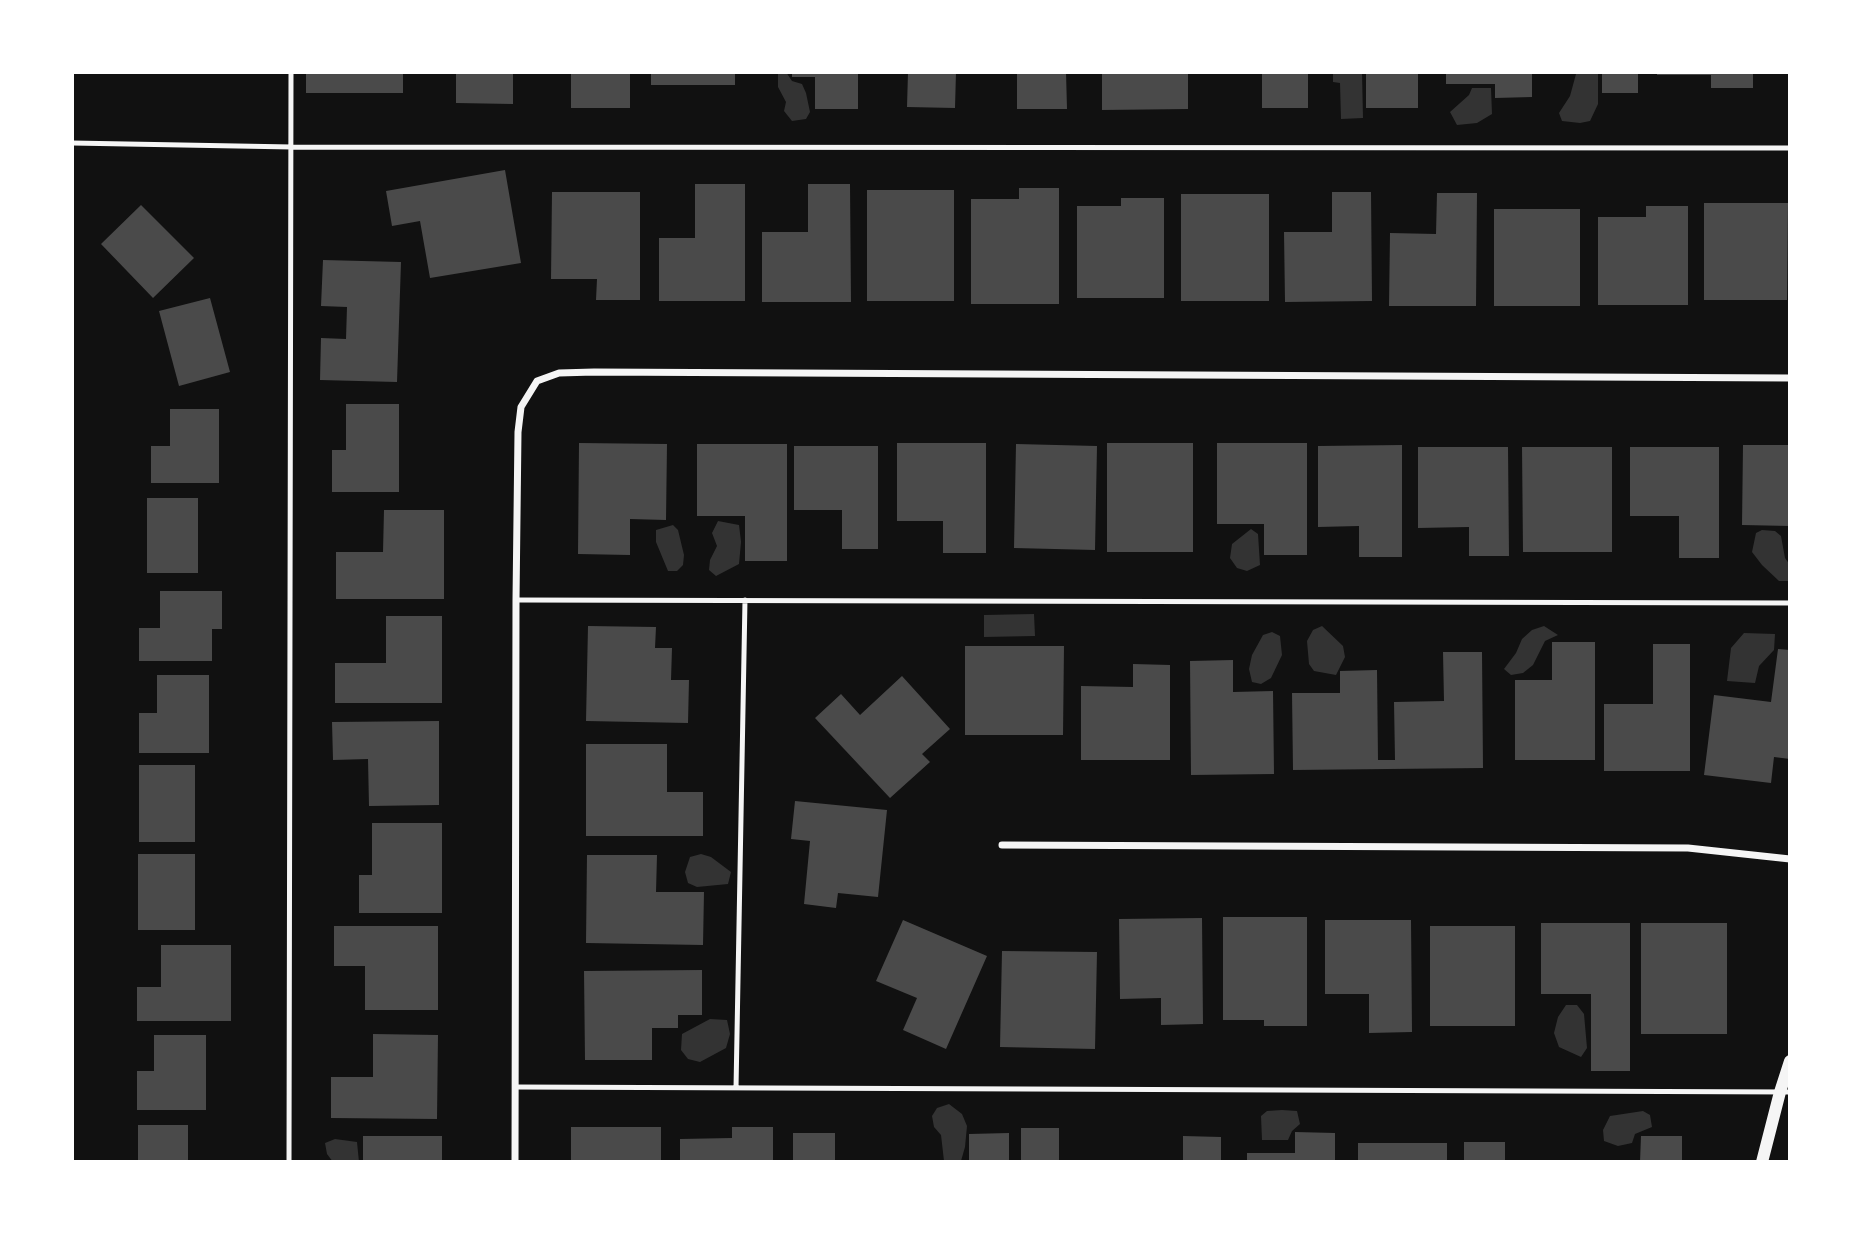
<!DOCTYPE html>
<html>
<head>
<meta charset="utf-8">
<style>
	body { margin:0 }
	#map { position:relative; width:1862px; height:1234px; overflow:hidden; background:#111; font-family:Inter,sans-serif }
	canvas { display:block }
	.frame { position:absolute; inset:0; border:74px solid #fff; pointer-events:none }
</style>
</head>
<body>
<div id="map">
<canvas width="1862" height="1234"></canvas>
<div class="frame"></div>
</div>
<script>
const ctx = document.querySelector('canvas').getContext('2d');
ctx.lineJoin = 'round';
function paint(path, color) { ctx.fillStyle = color; ctx.fill(path, 'evenodd'); }
const shape = rows => new Path2D(rows.map(r => 'M' + r).join(''));
function stroke(path, color, width, dash) { ctx.strokeStyle = color; ctx.lineWidth = width; ctx.lineCap = dash ? 'butt' : 'round'; ctx.setLineDash(dash || []); ctx.stroke(path); }
const water = shape([
	[778,72,786,72,792,81,802,84,806,93,810,112,806,119,792,121,784,111,786,102,778,87],
	[1333,72,1362,72,1363,118,1341,119,1340,83,1333,82],
	[1598,73,1598,104,1590,121,1580,123,1562,121,1559,113,1570,96,1576,74],
	[1472,88,1491,88,1492,114,1477,123,1457,125,1450,112,1469,95],
	[718,521,739,525,741,542,739,564,716,576,709,570,710,560,717,546,712,533],
	[673,525,678,530,684,555,683,565,677,571,668,571,656,542,656,530],
	[1251,529,1258,534,1260,565,1247,571,1237,568,1230,558,1232,544],
	[1762,530,1775,531,1781,536,1785,558,1790,565,1789,581,1779,581,1762,565,1752,552,1756,533],
	[1034,614,1035,636,984,637,984,615],
	[1322,626,1343,646,1345,657,1336,675,1314,671,1309,664,1307,641,1313,630],
	[1544,626,1558,635,1545,641,1533,665,1523,673,1511,675,1504,669,1516,653,1522,639,1532,630],
	[1272,632,1280,636,1282,655,1271,678,1261,684,1252,682,1249,669,1252,655,1263,635],
	[1744,633,1775,634,1774,650,1759,666,1755,683,1727,681,1731,648],
	[701,854,711,857,731,872,728,884,697,887,688,883,685,872,690,857],
	[1566,1005,1577,1005,1584,1014,1587,1048,1581,1057,1559,1047,1554,1033,1558,1017],
	[710,1019,727,1020,730,1034,726,1048,700,1062,688,1059,681,1050,682,1034],
	[949,1104,962,1114,967,1126,965,1147,961,1161,959,1162,944,1161,941,1135,934,1127,932,1116,937,1108],
	[1282,1110,1297,1111,1300,1124,1292,1131,1288,1140,1262,1140,1261,1116,1267,1111],
	[1643,1111,1650,1115,1652,1127,1635,1134,1632,1143,1618,1146,1604,1141,1603,1130,1610,1116],
	[335,1139,357,1142,359,1162,333,1162,327,1154,325,1143]
]);
const building = shape([
	[306,72,403,72,403,93,306,93],
	[456,72,513,72,513,104,456,103],
	[571,72,630,72,630,108,571,108],
	[651,72,735,72,735,85,651,85],
	[792,72,858,72,858,109,815,109,815,77,792,77],
	[908,72,956,72,955,108,907,107],
	[1017,72,1066,72,1067,109,1017,109],
	[1102,72,1188,72,1188,109,1102,110],
	[1262,72,1308,72,1308,108,1262,108],
	[1366,72,1418,72,1418,108,1366,108],
	[1446,72,1532,72,1532,97,1495,98,1495,84,1446,84],
	[1602,72,1638,72,1638,93,1602,93],
	[1657,72,1753,72,1753,88,1711,88,1711,75,1657,75],
	[505,170,521,263,430,278,420,221,392,226,386,191],
	[695,184,745,184,745,301,659,301,659,238,695,238],
	[808,184,850,184,851,302,762,302,762,232,808,232],
	[1019,188,1059,188,1059,304,971,304,971,199,1019,199],
	[867,190,954,190,954,301,867,301],
	[552,192,640,192,640,300,596,300,597,279,551,279],
	[1332,192,1371,192,1372,301,1285,302,1284,232,1332,232],
	[1437,193,1477,193,1476,306,1389,306,1390,233,1436,234],
	[1181,194,1269,194,1269,301,1181,301],
	[1121,198,1164,198,1164,298,1077,298,1077,206,1121,206],
	[1704,203,1788,203,1787,300,1704,300],
	[141,205,194,258,153,298,101,244],
	[1646,206,1688,206,1688,305,1598,305,1598,217,1646,217],
	[1494,209,1580,209,1580,306,1494,306],
	[323,260,401,262,397,382,320,380,321,338,346,339,347,307,321,306],
	[210,298,230,372,179,386,159,311],
	[346,404,399,404,399,492,332,492,332,450,346,450],
	[170,409,219,409,219,483,151,483,151,446,170,446],
	[579,443,667,444,666,520,630,519,630,555,578,554],
	[897,443,986,443,986,553,943,553,943,521,897,521],
	[1107,443,1193,443,1193,552,1107,552],
	[1217,443,1307,443,1307,555,1264,555,1264,524,1217,524],
	[697,444,787,444,787,561,745,561,745,516,697,516],
	[1016,444,1097,446,1095,550,1014,548],
	[1402,445,1402,557,1359,557,1359,526,1318,527,1318,446],
	[1743,445,1790,445,1790,526,1742,525],
	[794,446,878,446,878,549,842,549,842,510,794,510],
	[1418,447,1508,447,1509,556,1469,556,1469,527,1418,528],
	[1522,447,1612,447,1612,552,1523,552],
	[1630,447,1719,447,1719,558,1679,558,1679,516,1630,516],
	[147,498,198,498,198,573,147,573],
	[384,510,444,510,444,599,336,599,336,552,383,552],
	[160,591,222,591,222,629,212,629,212,661,139,661,139,628,160,628],
	[386,616,442,616,442,703,335,703,335,663,386,663],
	[588,626,656,627,655,648,672,648,671,680,689,680,688,723,586,721],
	[1552,642,1595,642,1595,760,1515,760,1515,680,1552,680],
	[1653,644,1690,644,1690,771,1604,771,1604,704,1653,704],
	[965,646,1064,646,1063,735,965,735],
	[1778,649,1790,650,1790,759,1774,757,1771,783,1704,775,1714,695,1771,702],
	[1443,652,1482,652,1483,768,1293,770,1292,693,1340,693,1340,671,1377,670,1378,760,1395,760,1394,702,1444,701],
	[1233,660,1233,692,1273,691,1274,774,1191,775,1190,661],
	[1133,664,1170,665,1170,760,1081,760,1081,686,1133,687],
	[157,675,209,675,209,753,139,753,139,713,157,713],
	[902,676,950,729,922,754,930,762,890,798,815,718,841,694,860,715],
	[439,721,439,805,369,806,368,759,333,760,332,722],
	[586,744,667,744,667,792,703,792,703,836,586,836],
	[139,765,195,765,195,842,139,842],
	[795,801,887,810,878,897,838,893,836,908,804,904,810,841,791,839],
	[372,823,442,823,442,913,359,913,359,875,372,875],
	[138,854,195,854,195,930,138,930],
	[587,855,657,855,656,892,704,892,703,945,586,943],
	[1223,917,1307,917,1307,1026,1264,1026,1264,1020,1223,1020],
	[1202,918,1203,1024,1161,1025,1161,998,1120,999,1119,919],
	[903,920,987,956,946,1049,903,1030,917,998,876,981],
	[1325,920,1411,920,1412,1032,1369,1033,1369,994,1325,994],
	[1541,923,1630,923,1630,1071,1591,1071,1591,994,1541,994],
	[1641,923,1727,923,1727,1034,1641,1034],
	[334,926,438,926,438,1010,365,1010,365,966,334,966],
	[1430,926,1515,926,1515,1026,1430,1026],
	[161,945,231,945,231,1021,137,1021,137,987,161,987],
	[1002,951,1097,952,1095,1049,1000,1047],
	[702,970,702,1015,678,1015,678,1028,652,1028,652,1060,585,1060,584,971],
	[373,1034,438,1035,437,1119,331,1118,331,1077,373,1077],
	[154,1035,206,1035,206,1110,137,1110,137,1071,154,1071],
	[138,1125,188,1125,188,1162,138,1162],
	[571,1127,661,1127,661,1162,571,1162],
	[732,1127,773,1127,773,1162,680,1162,680,1139,732,1138],
	[1021,1128,1059,1128,1059,1162,1021,1162],
	[1295,1132,1335,1133,1335,1162,1247,1162,1247,1153,1295,1153],
	[793,1133,835,1133,835,1162,793,1162],
	[1009,1133,1009,1162,969,1162,969,1134],
	[363,1136,442,1136,442,1162,363,1162],
	[1183,1136,1221,1137,1221,1162,1183,1162],
	[1641,1136,1682,1136,1682,1162,1640,1162],
	[1464,1142,1505,1142,1505,1162,1464,1162],
	[1358,1143,1447,1143,1447,1162,1358,1162]
]);
const service = shape([
	[72,143,292,147,1790,148],
	[516,600,1790,603],
	[516,1087,1790,1092],
	[736,1088,745,600],
	[289,1162,291,72]
]);
const minor = shape([
	[1002,845,1688,848,1790,859],
	[515,1162,516,600,518,432,521,407,537,381,559,373,594,372,1790,378]
]);
const tertiary = shape([
	[1762,1162,1780,1092,1790,1061]
]);
paint(water, '#333');
paint(building, '#4a4a4a');
stroke(service, '#f5f5f5', 5);
stroke(minor, '#f5f5f5', 7);
stroke(tertiary, '#f5f5f5', 12);
</script>
</body>
</html>
